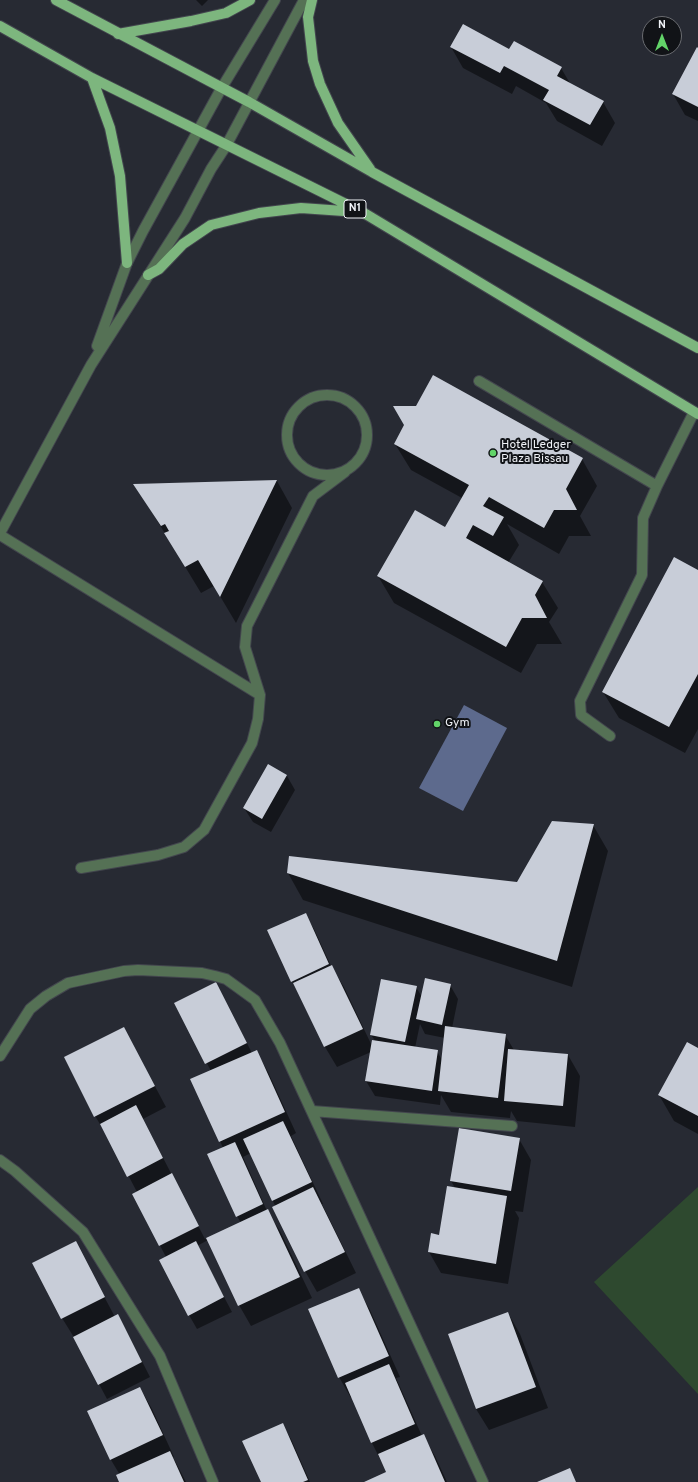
<!DOCTYPE html>
<html>
<head>
<meta charset="utf-8">
<style>
	body { margin:0 }
	#map { position:relative; width:698px; height:1482px; overflow:hidden; background:#272a33; font-family:Overpass,sans-serif }
	canvas { display:block }
	.north { position:absolute; left:642px; top:16px; width:40px; height:40px; box-sizing:border-box; background:#111317; border:1px solid #6a6c71; border-radius:50%; rotate:0deg; font-size:11px; font-weight:700; line-height:16px; text-align:center; color:#f0f2f7 }
	.north::after { content:''; display:block; margin:auto; width:14px; height:18px; background:#62d469; clip-path:polygon(50% 0,100% 100%,50% 72%,0 100%) }
</style>
</head>
<body>
<div id="map">
<canvas width="698" height="1482"></canvas>
<div class="north">N</div>
</div>
<script>
const ctx = document.querySelector('canvas').getContext('2d');
ctx.lineJoin = 'round';
function paint(path, color) { ctx.fillStyle = color; ctx.fill(path, 'evenodd'); }
const shape = rows => new Path2D(rows.map(r => 'M' + r).join(''));
function stroke(path, color, width, dash) { ctx.strokeStyle = color; ctx.lineWidth = width; ctx.lineCap = dash ? 'butt' : 'round'; ctx.setLineDash(dash || []); ctx.stroke(path); }
function write(font, color, halo, rows, align = 'center') {
  ctx.font = font + ' Overpass,sans-serif'; ctx.lineWidth = 4; ctx.setLineDash([]); ctx.textBaseline = 'middle'; ctx.strokeStyle = halo; ctx.fillStyle = color; for (const [text, x, y, turn = 0] of rows) {
    ctx.save(); ctx.translate(x, y); ctx.rotate((+turn || 0) * Math.PI / 180); ctx.textAlign = isNaN(turn) ? turn : align; if (halo) ctx.strokeText(text, 0, 0); ctx.fillText(text, 0, 0); ctx.restore();
  }
}
const green = shape([
	[698,1187,698,1394,594,1282]
]);
const water = shape([
	[464,705,507,728,463,811,419,788]
]);
const shadow = shape([
	[196,0,208,0,202,6],
	[451,47,510,50,561,68,571,85,603,102,615,123,602,146,557,121,546,103,516,86,512,94,463,68],
	[698,49,698,121,685,115,673,94],
	[395,444,582,459,597,486,580,516,591,536,569,536,559,554,507,524,519,545,508,563,542,582,558,608,549,622,562,644,537,644,521,673,394,603,378,576,445,528,462,498,411,470],
	[277,481,292,508,236,623,214,586,201,593,135,484],
	[698,571,698,729,685,753,619,718,603,692],
	[287,776,295,790,271,832,253,822,244,808],
	[593,825,608,851,572,987,303,900,288,873,517,883],
	[305,914,314,929,331,966,344,987,372,1046,376,1042,371,1035,416,987,422,997,450,985,458,999,452,1028,505,1035,514,1050,568,1055,580,1076,575,1127,517,1121,511,1111,510,1118,451,1112,441,1095,440,1105,375,1096,366,1081,371,1052,337,1067,325,1047,292,981],
	[420,1024,425,1034,445,1038,442,1060,437,1051,415,1048],
	[216,983,252,1053,256,1051,268,1072,296,1133,291,1136,323,1204,322,1204,356,1273,317,1292,305,1271,251,1153,243,1157,267,1211,280,1231,312,1298,251,1326,239,1305,208,1240,197,1246,232,1312,197,1329,189,1315,166,1257,133,1194,137,1192,108,1137,95,1116,124,1028,166,1107,143,1119,205,1239,241,1223,237,1216,223,1148,220,1141,211,1071,175,1003],
	[698,1049,698,1134,674,1121,659,1095],
	[519,1139,531,1160,523,1212,515,1211,519,1218,508,1284,441,1273,429,1252,440,1236,455,1188,451,1181],
	[75,1242,115,1317,126,1330,150,1377,107,1399,75,1339,62,1318],
	[358,1289,370,1310,400,1377,396,1378,422,1436,423,1435,435,1456,447,1482,366,1482,387,1473,372,1443,352,1397,351,1398,339,1377],
	[508,1313,520,1334,548,1408,489,1430,476,1409,449,1335],
	[140,1388,152,1409,174,1457,173,1457,186,1482,120,1482,120,1475,111,1460],
	[282,1424,291,1439,310,1482,262,1482]
]);
const building = shape([
	[463,24,509,49,514,41,562,67,557,76,604,101,590,125,543,100,549,90,504,66,500,73,450,47],
	[697,47,698,48,698,107,672,94],
	[433,375,583,458,566,489,577,510,554,510,544,528,489,497,483,506,504,517,493,536,473,525,466,538,543,581,535,595,547,618,522,618,506,647,377,576,415,510,445,527,469,485,394,444,404,425,393,406,416,406],
	[277,480,220,597,198,560,185,567,164,533,169,531,165,524,161,526,133,484],
	[674,557,698,570,698,674,669,727,602,692],
	[268,764,287,775,262,819,243,808],
	[552,821,594,824,557,961,287,873,289,856,517,882],
	[306,913,329,964,291,982,267,930],
	[332,965,363,1029,324,1047,293,983],
	[425,978,451,984,442,1025,416,1019],
	[381,979,417,986,405,1042,370,1035],
	[216,982,247,1043,205,1064,174,1003],
	[445,1026,506,1034,498,1098,438,1091],
	[124,1027,155,1086,94,1117,64,1057],
	[372,1040,438,1050,432,1091,365,1081],
	[687,1042,698,1048,698,1116,658,1095],
	[508,1049,568,1054,563,1106,504,1101],
	[257,1050,285,1112,219,1142,190,1079],
	[136,1105,163,1158,127,1177,100,1124],
	[283,1121,312,1182,272,1201,243,1139],
	[459,1128,520,1138,511,1191,450,1181],
	[235,1142,263,1204,236,1217,207,1154],
	[172,1173,199,1226,159,1246,132,1194],
	[447,1186,507,1196,496,1264,428,1252,431,1233,439,1235],
	[313,1187,345,1252,304,1272,272,1207],
	[268,1209,300,1277,238,1306,206,1238],
	[76,1241,105,1297,61,1319,32,1263],
	[196,1241,224,1297,188,1316,159,1260],
	[359,1288,389,1356,338,1378,308,1309],
	[508,1312,536,1387,476,1409,448,1334],
	[118,1314,142,1362,98,1385,73,1337],
	[389,1364,415,1424,371,1443,345,1383],
	[140,1387,163,1435,110,1460,87,1411],
	[283,1423,308,1480,303,1482,261,1482,242,1441],
	[424,1434,445,1482,364,1482,386,1472,378,1454],
	[170,1451,184,1482,119,1482,116,1475],
	[570,1468,576,1482,537,1482]
]);
const minor = shape([
	[97,346,127,263,143,231,221,89,275,0],
	[479,381,657,486],
	'287 435a40 40 0 1 1 80 0a40 40 0 1 1-80 0Z',
	[0,533,91,365,185,218,211,169,226,146,304,0],
	[0,535,260,695],
	[610,736,581,715,580,701,642,575,643,518,657,486,694,412],
	[81,868,158,855,184,847,204,830,252,743,258,719,260,695,245,647,247,626,313,496,345,472],
	[0,1056,30,1009,46,996,68,983,124,971,138,970,202,973,215,976,226,979,255,1000,280,1043,483,1482],
	[312,1111,512,1126],
	[0,1160,15,1171,83,1232,160,1356,213,1482]
]);
const major = shape([
	[56,0,249,102,372,172,698,348],
	[312,0,308,17,313,61,320,84,338,123,370,169],
	[0,26,92,78,364,213,698,414],
	[118,34,191,21,226,13,250,0],
	[92,78,110,128,120,176,127,263],
	[148,275,159,269,183,244,211,225,259,213,301,208,358,212]
]);
const markers = [
	[493,453,4,"#62d469"],
	[437,724,4,"#62d469"]
];
const shields = [
	[355,209,22]
];
const shieldNames = [
	["N1",355,209]
];
const poiNames = [
	["Hotel Ledger",501,446],
	["Plaza Bissau",501,460],
	["Gym",445,724]
];
paint(green, '#2e492f');
paint(water, '#5d6a8d');
paint(shadow, '#0007');
paint(building, '#c8cdd8');
stroke(minor, '#43464e', 12);
stroke(major, '#43464e', 12);
stroke(minor, '#557155', 10);
stroke(major, '#7db67e', 10);
for (const [x, y, r, color] of markers) { const dot = new Path2D(); dot.arc(x, y, r, 0, 2 * Math.PI); ctx.fillStyle = color; ctx.fill(dot); stroke(dot, '#111317', 1.5); }
for (const [x, y, w] of shields) { const box = new Path2D(); box.roundRect(x - w / 2, y - 9, w, 18, 3); ctx.fillStyle = '#111317'; ctx.fill(box); stroke(box, '#f0f2f7', 1); }
write('bold 11px', '#f0f2f7', null, shieldNames);
write('12px', '#f0f2f7', '#111317', poiNames, 'left');
</script>
</body>
</html>
